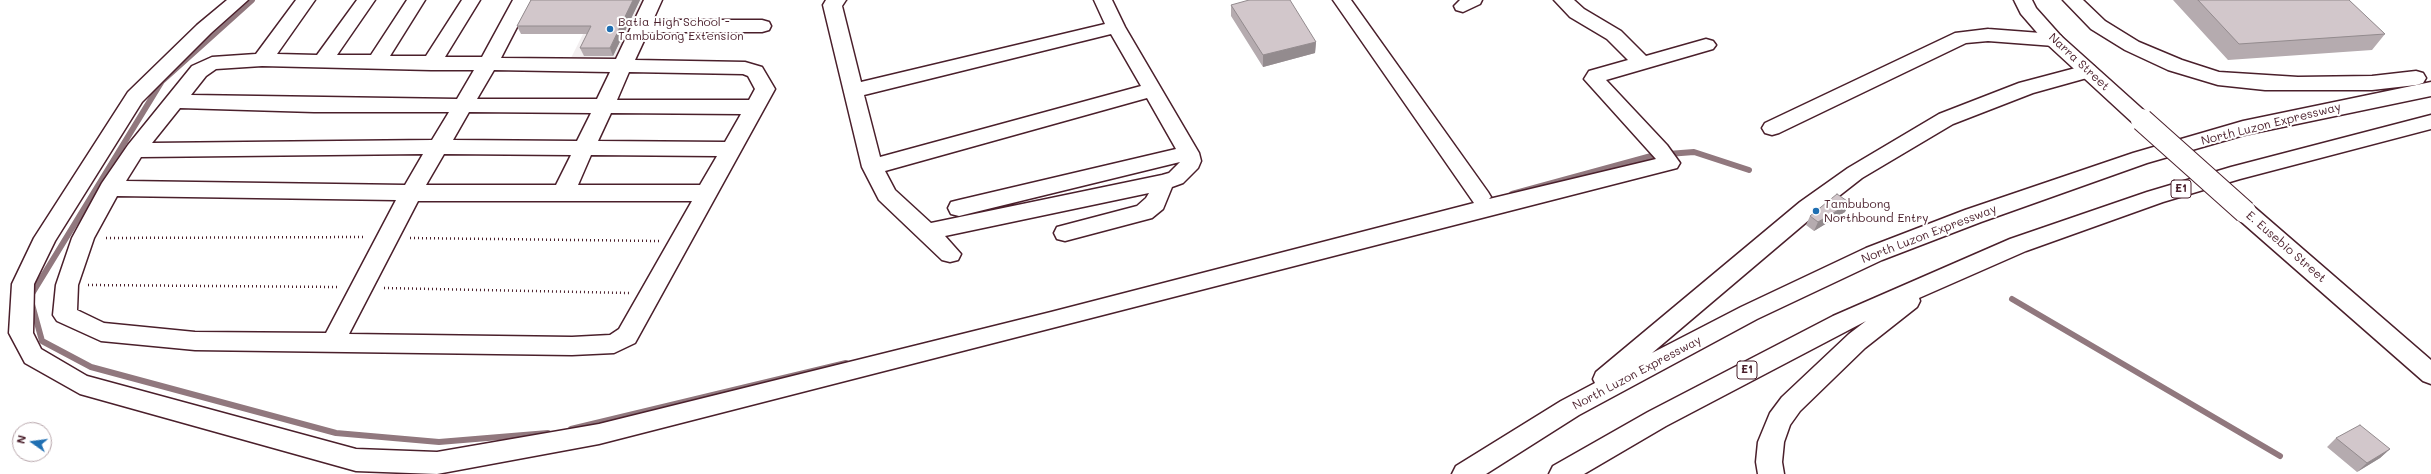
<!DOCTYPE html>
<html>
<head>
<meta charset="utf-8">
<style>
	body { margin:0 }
	#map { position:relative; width:2431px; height:474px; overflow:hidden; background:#fff; font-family:Mali,sans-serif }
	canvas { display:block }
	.north { position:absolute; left:12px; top:422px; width:40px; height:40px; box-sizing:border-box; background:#fff; border:1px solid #b7a5aa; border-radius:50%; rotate:284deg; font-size:11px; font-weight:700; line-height:16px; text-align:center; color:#4a1f2b }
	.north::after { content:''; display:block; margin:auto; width:14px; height:18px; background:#1f6fb2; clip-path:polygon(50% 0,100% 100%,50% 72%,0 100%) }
</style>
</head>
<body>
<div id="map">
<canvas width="2431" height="474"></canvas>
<div class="north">N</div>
</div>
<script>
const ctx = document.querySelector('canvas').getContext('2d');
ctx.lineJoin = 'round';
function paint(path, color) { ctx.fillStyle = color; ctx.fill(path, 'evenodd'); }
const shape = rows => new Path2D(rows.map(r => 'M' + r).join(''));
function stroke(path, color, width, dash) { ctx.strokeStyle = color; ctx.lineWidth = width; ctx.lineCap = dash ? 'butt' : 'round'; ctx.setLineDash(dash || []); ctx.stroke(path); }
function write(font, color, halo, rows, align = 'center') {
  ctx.font = font + ' Mali,sans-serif'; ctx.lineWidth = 4; ctx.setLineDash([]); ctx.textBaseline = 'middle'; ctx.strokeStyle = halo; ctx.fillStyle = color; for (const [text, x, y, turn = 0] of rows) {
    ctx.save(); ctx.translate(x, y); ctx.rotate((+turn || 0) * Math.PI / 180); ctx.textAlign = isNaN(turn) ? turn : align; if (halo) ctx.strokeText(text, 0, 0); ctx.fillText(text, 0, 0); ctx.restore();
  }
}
const built = shape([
	[600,0,647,0,620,58,571,58]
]);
const stream = shape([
	[252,0,162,81,30,297,42,341,91,367,336,433,439,442,548,433],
	[1512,194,1655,155,1694,152,1749,170],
	[2012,299,2280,456],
	[571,429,846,363]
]);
const path = shape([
	[106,238,365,237],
	[410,238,659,241],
	[88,285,339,287],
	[384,288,629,293]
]);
const minor = shape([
	[227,0,248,0,211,33,142,102,55,241,34,284,33,333,41,349,87,376,356,449,437,452,599,424,1051,312,1474,203,1333,0,1351,0,1488,192,1491,197,1489,199,1656,159,1584,79,1589,71,1628,60,1607,39,1570,17,1554,0,1574,0,1584,9,1621,31,1646,56,1706,39,1713,41,1716,45,1713,49,1606,80,1667,145,1680,163,1677,168,599,444,437,474,356,471,80,394,25,363,9,333,12,284,34,238,128,92,197,25,227,0],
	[296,0,315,0,277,54,317,55,357,0,375,0,337,55,371,55,407,0,425,0,390,56,426,56,462,0,480,0,445,57,482,57,513,0,531,0,501,58,616,59,644,0,662,0,653,20,762,20,769,22,771,26,769,30,762,32,648,32,635,60,745,62,762,67,775,89,635,343,614,353,572,355,195,350,101,341,57,321,53,315,56,285,72,238,102,183,128,145,192,66,212,57,256,54,296,0],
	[262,66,431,70,474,70,457,99,191,95,206,76,216,69,262,66],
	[494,70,610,72,597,99,477,99,494,70],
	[629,72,743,74,748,76,755,89,749,100,617,100,629,72],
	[180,108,314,112,449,112,432,140,152,143,180,108],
	[469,112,591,113,577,141,453,140,469,112],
	[611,113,741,114,725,142,598,141,611,113],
	[423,154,405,185,126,181,141,157,423,154],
	[444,154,571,155,556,185,426,185,444,154],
	[591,155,717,156,700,185,578,185,591,155],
	[117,196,396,200,326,333,195,332,104,323,77,310,78,285,94,238,117,196],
	[418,201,692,201,619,329,610,335,572,337,349,334,418,201],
	[846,0,842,6,861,82,1105,24,1094,0,1112,0,1125,27,1199,153,1201,161,1198,168,1183,183,1172,187,1163,209,1152,218,1065,241,1057,239,1054,233,1057,227,1137,206,1146,198,1149,193,945,236,961,254,958,260,950,262,942,260,879,200,862,167,823,5,826,0,846,0],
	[1111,34,1141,86,880,157,864,95,1111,34],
	[1147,98,1176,149,959,200,951,202,948,208,951,214,959,216,1180,162,1169,173,1162,175,931,223,895,190,885,171,1147,98],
	[1460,0,1482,0,1480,4,1463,12,1456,10,1454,6,1460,0],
	[1988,29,2054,34,2061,36,2064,40,2061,44,2054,46,1988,41,1966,43,1779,133,1772,135,1765,133,1762,128,1765,123,1955,33,1988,29]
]);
const major = shape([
	[2014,0,2032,0,2036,8,2061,36,2149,115,2152,120,2149,125,2142,127,2135,125,2047,44,2021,14,2014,0],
	[2245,204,2253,206,2431,360,2431,384,2423,381,2237,218,2234,212,2237,206,2245,204]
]);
const highway = shape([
	[2063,0,2083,0,2105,21,2139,42,2182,60,2219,72,2298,77,2372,76,2416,71,2423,73,2426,78,2423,83,2416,85,2372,90,2265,90,2218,85,2168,70,2125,50,2091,29,2063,0],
	[2087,65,2094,66,2097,71,2094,76,2033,93,1953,124,1862,178,1816,214,1652,353,1741,307,1866,248,1965,210,2133,153,2243,121,2431,82,2431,96,2244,135,2147,163,1981,222,1882,260,1757,319,1579,415,1486,474,1452,474,1456,466,1561,401,1595,383,1593,379,1596,372,1800,202,1848,168,1939,114,2019,83,2087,65],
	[2431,115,2431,129,2240,179,2163,202,2026,251,1919,298,1920,301,1917,307,1865,348,1800,411,1790,425,1784,442,1782,462,1784,474,1758,474,1756,462,1758,442,1770,413,1782,397,1849,334,1866,321,1666,426,1584,474,1549,474,1553,466,1648,412,1833,316,2010,239,2147,192,2231,167,2431,115]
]);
const majorBridge = shape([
	[2142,120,2245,212]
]);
const wall = shape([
	[531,0,640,0,613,56,584,56,580,48,587,34,521,34,517,26],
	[2173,0,2349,0,2385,34,2372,50,2228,60],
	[1231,5,1316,42,1315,53,1263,67,1231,16],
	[1845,212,1814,231,1806,225,1810,216],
	[2336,438,2390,449,2380,458,2357,472,2327,447]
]);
const shadedWall = shape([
	[633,0,640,0,613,56,610,48],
	[1316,42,1315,53,1263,67,1263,55],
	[1850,203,1845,212,1814,231,1818,222],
	[2390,449,2380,458,2357,472,2367,463]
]);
const building = shape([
	[531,0,633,0,610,48,580,48,591,26,517,26,531,0],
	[1249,0,1290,0,1316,42,1263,55,1231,5,1249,0],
	[2198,0,2349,0,2385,34,2239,44,2198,0],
	[1837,194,1850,203,1818,222,1810,216,1837,194],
	[2360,425,2390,449,2367,463,2336,438,2360,425]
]);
const markers = [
	[610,29,4,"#1f6fb2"],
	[1816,211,4,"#1f6fb2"]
];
const shields = [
	[2181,189,20],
	[1747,370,20]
];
const shieldNames = [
	["E1",2181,189],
	["E1",1747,370]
];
const poiNames = [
	["Batia High School -",618,22],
	["Tambubong Extension",618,36],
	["Tambubong",1824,204],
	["Northbound Entry",1824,218]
];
const streetNames = [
	["Narra Street",2079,62,43],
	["North Luzon Expressway",2271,124,-14],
	["North Luzon Expressway",1929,234,-21],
	["E. Eusebio Street",2286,247,41],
	["North Luzon Expressway",1637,373,-28]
];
paint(built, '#f2eeef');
stroke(stream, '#91787e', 6);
stroke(minor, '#4a1f2b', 3);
stroke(major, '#4a1f2b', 3);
stroke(highway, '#4a1f2b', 3);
stroke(path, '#4a1f2b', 2.5, [1, 3]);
paint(minor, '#fff');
paint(major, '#fff');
paint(highway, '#fff');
stroke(majorBridge, '#4a1f2b', 24, []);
stroke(majorBridge, '#fff', 22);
paint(wall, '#b5abaf');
paint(shadedWall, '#938b8e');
paint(building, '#d2c7cb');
stroke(building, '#938b8e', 1);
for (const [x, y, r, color] of markers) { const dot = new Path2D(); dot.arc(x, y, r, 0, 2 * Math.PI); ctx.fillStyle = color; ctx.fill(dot); stroke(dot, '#fff', 1.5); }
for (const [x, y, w] of shields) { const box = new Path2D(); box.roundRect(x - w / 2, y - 9, w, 18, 3); ctx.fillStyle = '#fff'; ctx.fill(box); stroke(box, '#4a1f2b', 1); }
write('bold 11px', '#4a1f2b', null, shieldNames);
write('12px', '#4a1f2b', '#fff', poiNames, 'left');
write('12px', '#4a1f2b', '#fff', streetNames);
</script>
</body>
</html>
